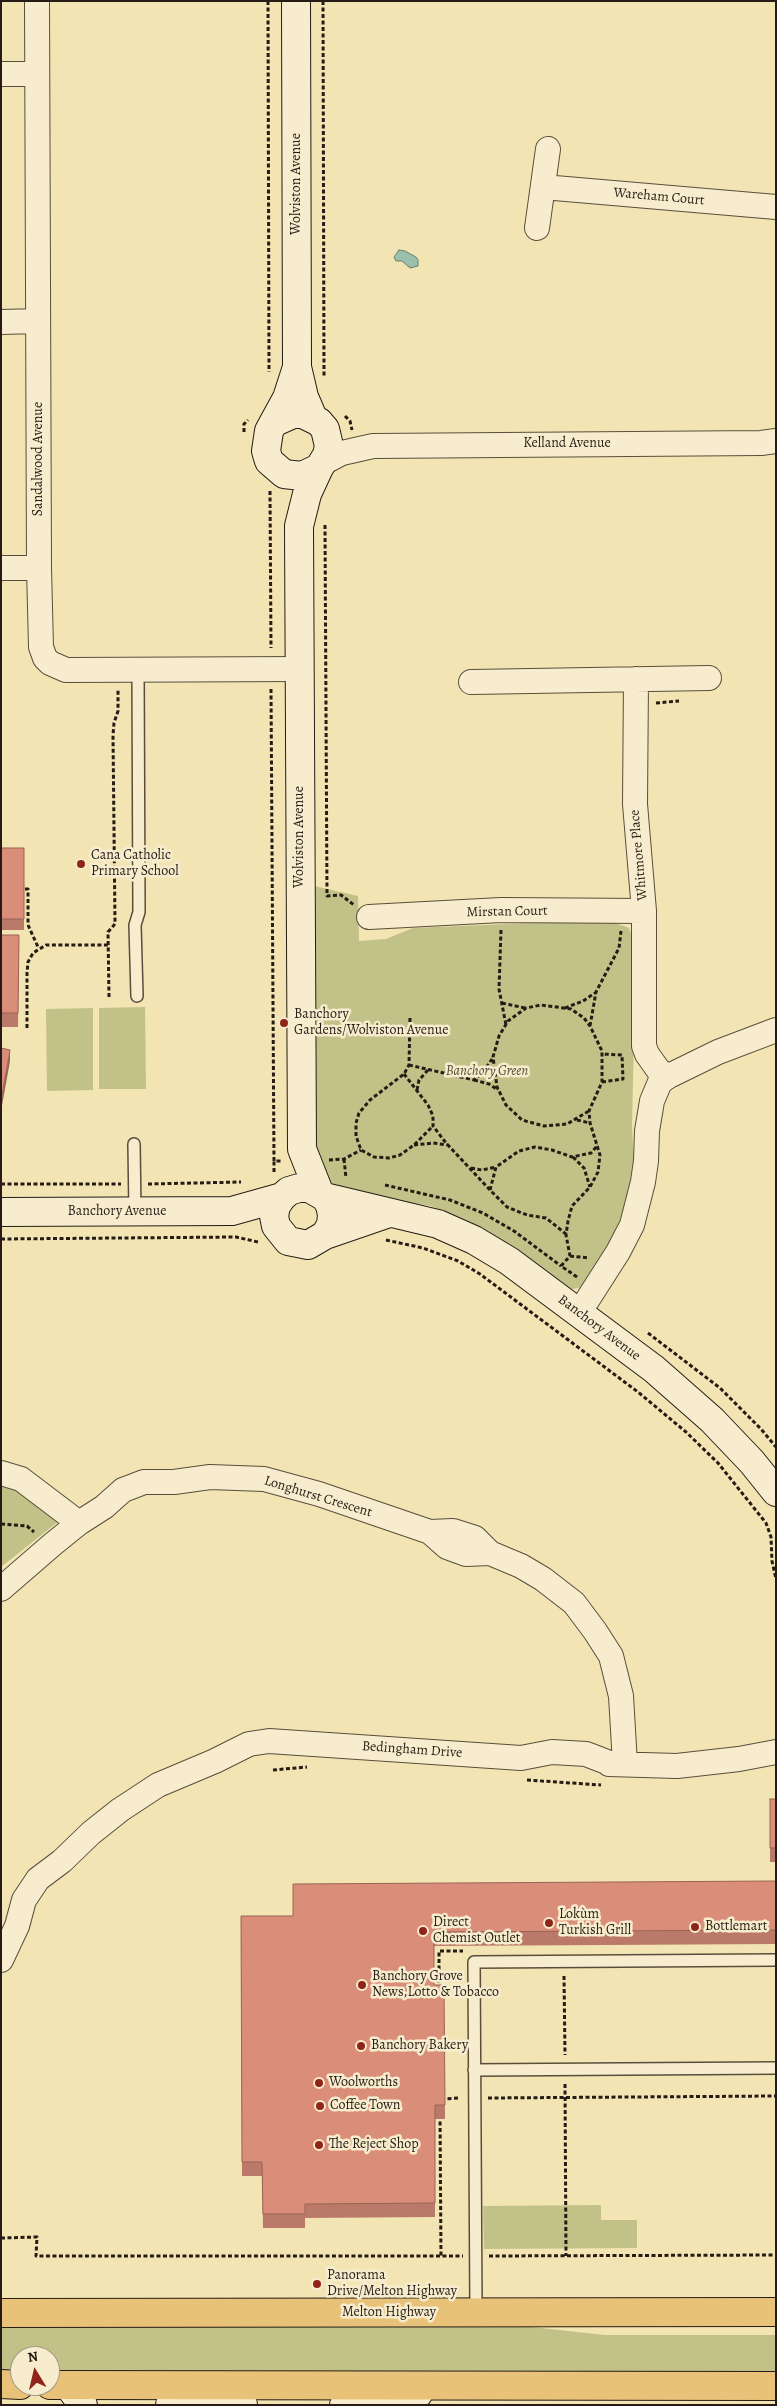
<!DOCTYPE html>
<html>
<head>
<meta charset="utf-8">
<style>
	body { margin:0 }
	#map { position:relative; width:777px; height:2406px; overflow:hidden; background:#f2e4b3; font-family:Alegreya,serif }
	canvas { display:block }
	.frame { position:absolute; inset:0; border:2px solid #261c15; pointer-events:none }
	.north { position:absolute; left:10px; top:2346px; width:50px; height:50px; box-sizing:border-box; background:#f7edce; border:1px solid #a39984; border-radius:50%; rotate:351deg; font-size:14px; font-weight:700; line-height:20px; text-align:center; color:#261c15 }
	.north::after { content:''; display:block; margin:auto; width:18px; height:22px; background:#8f2418; clip-path:polygon(50% 0,100% 100%,50% 72%,0 100%) }
</style>
</head>
<body>
<div id="map">
<canvas width="777" height="2406"></canvas>
<div class="frame"></div>
<div class="north">N</div>
</div>
<script>
const ctx = document.querySelector('canvas').getContext('2d');
ctx.lineJoin = 'round';
function paint(path, color) { ctx.fillStyle = color; ctx.fill(path, 'evenodd'); }
const shape = rows => new Path2D(rows.map(r => 'M' + r).join(''));
function stroke(path, color, width, dash) { ctx.strokeStyle = color; ctx.lineWidth = width; ctx.lineCap = dash ? 'butt' : 'round'; ctx.setLineDash(dash || []); ctx.stroke(path); }
function write(font, color, halo, rows, align = 'center') {
  ctx.font = font + ' Alegreya,serif'; ctx.lineWidth = 5; ctx.setLineDash([]); ctx.textBaseline = 'middle'; ctx.strokeStyle = halo; ctx.fillStyle = color; for (const [text, x, y, turn = 0] of rows) {
    ctx.save(); ctx.translate(x, y); ctx.rotate((+turn || 0) * Math.PI / 180); ctx.textAlign = isNaN(turn) ? turn : align; if (halo) ctx.strokeText(text, 0, 0); ctx.fillText(text, 0, 0); ctx.restore();
  }
}
const green = shape([
	[310,885,358,896,359,941,386,939,413,928,580,921,615,923,629,928,636,947,632,1124,634,1167,627,1203,601,1264,586,1286,573,1289,560,1287,470,1222,431,1206,333,1190,310,1148],
	[145,1007,146,1089,99,1089,99,1008],
	[93,1008,93,1090,47,1091,46,1009],
	[1,1482,20,1489,59,1521,1,1567],
	[601,2205,601,2220,637,2220,637,2248,484,2249,483,2206],
	[1,2324,486,2324,523,2326,604,2335,776,2335,776,2375,50,2373,50,2356,20,2356,20,2373,1,2373]
]);
const water = shape([
	[399,250,405,251,416,257,418,260,418,266,410,268,402,261,396,261,394,257,399,250]
]);
const path = shape([
	[268,1,269,372],
	[323,1,324,376],
	[345,416,350,421,352,430],
	[244,432,244,424,248,420],
	[270,491,271,648],
	[325,525,327,896,341,895,354,905],
	[271,689,274,1161,283,1161],
	[656,703,679,701],
	[25,889,28,889,28,925,38,947],
	[501,930,499,989,506,1025],
	[109,997,108,932,115,924,113,735,114,723,118,711,118,690],
	[502,1003,525,1008],
	[565,1008,583,1001,595,993],
	[410,1018,409,1065,404,1074,370,1100,359,1113,356,1123,356,1136,361,1150,374,1157,389,1158,400,1155,414,1145,433,1126],
	[590,1026,596,992,619,948,621,931],
	[27,1028,27,973,28,962,33,953,46,945,108,945],
	[409,1065,474,1080,484,1071,492,1059],
	[404,1074,428,1105,433,1116,433,1126,446,1143,490,1190,507,1207,527,1215,546,1218,566,1234],
	[474,1080,489,1084,498,1090],
	[602,1082,623,1079,622,1055,602,1054],
	[417,1090,419,1080,428,1070],
	[577,1120,590,1123],
	[414,1145,433,1143,448,1145],
	[573,1157,584,1168,590,1187],
	[344,1159,346,1178],
	[329,1160,344,1159,361,1150],
	[471,1168,482,1170,496,1167],
	[274,1172,274,1161],
	[1,1184,121,1184],
	[148,1184,241,1182],
	[385,1185,450,1200,483,1213,514,1231,561,1266],
	[490,1190,496,1167,519,1151,535,1147,552,1150,572,1157,591,1153,598,1145],
	[1,1239,236,1237,258,1242],
	[386,1240,423,1248,458,1261,480,1274,638,1392,686,1432,718,1463,766,1523,771,1537,772,1561,776,1579],
	[570,1256,589,1258],
	[577,1277,561,1266,570,1256,566,1235,568,1221,572,1206,590,1187,598,1172,600,1155,590,1123,589,1111,602,1082,602,1051,590,1026,584,1018,571,1009,541,1005,526,1008,508,1021,499,1036,493,1057,497,1087,506,1105,522,1120,544,1126,567,1124,589,1111],
	[648,1333,720,1388,761,1429,776,1447],
	[1,1524,27,1526,34,1532],
	[273,1770,307,1767],
	[527,1780,601,1785],
	[564,1976,565,2055],
	[439,1989,439,1951,463,1951],
	[565,2084,566,2256],
	[488,2098,776,2096],
	[441,2099,459,2098],
	[440,2115,441,2257],
	[1,2238,37,2237,36,2256,463,2256],
	[489,2256,776,2255]
]);
const lane = shape([
	[137,996,135,925,139,912,138,669],
	[134,1144,135,1212],
	[474,2070,776,2068],
	[476,2313,474,1962,774,1960]
]);
const street = shape([
	[37,1,39,568,41,647,45,658,50,663,66,670,300,669],
	[1,74,37,74],
	[543,187,776,207],
	[537,228,548,149],
	[1,322,38,321],
	[323,463,342,453,373,446,761,443,776,441],
	[1,568,39,568],
	[636,679,635,804,644,911,644,1046,647,1054,659,1071,669,1076],
	[471,682,709,678],
	[369,917,501,910,644,911],
	[579,1313,618,1252,632,1225,643,1182,646,1161,647,1131,652,1101,660,1082,669,1076,718,1052,776,1030],
	[1,1473,21,1479,79,1523],
	[430,1532,447,1547,466,1554,490,1553],
	[1,1589,53,1544,79,1523,104,1507,123,1490,144,1482,174,1482,210,1477,264,1479,319,1494,430,1532,453,1531,475,1538,490,1553,521,1566,543,1579,574,1603,595,1631,611,1656,621,1696,625,1764],
	[609,1764,677,1766,739,1759,776,1752],
	[1,1960,17,1926,24,1900,38,1879,62,1861,91,1833,120,1810,158,1785,215,1761,249,1744,269,1741,521,1758,552,1752,586,1754,612,1764]
]);
const secondary = shape([
	[296,1,297,367,304,397,313,418],
	[275,422,293,414,303,414,319,422,325,429,329,446,327,455,319,468,302,476,284,474,269,461,266,451,269,431,287,398,297,367],
	[319,1192,302,1149,299,526,307,494,319,468],
	[325,1197,438,1224,474,1240,509,1261,654,1369,712,1420,752,1462,776,1492],
	[1,1212,232,1211,282,1197,289,1191,299,1188,309,1188,325,1197,330,1205,332,1215,331,1225,325,1235,308,1245,288,1241,276,1226,274,1216,276,1206,282,1197],
	[325,1235,389,1213],
	[68,2385,83,2405],
	[170,2405,243,2405],
	[344,2405,418,2394]
]);
const highway = shape([
	[1,2313,776,2312],
	[1,2384,20,2385],
	[50,2385,776,2386]
]);
const wall = shape([
	[1,848,24,848,24,930,1,930],
	[1,935,19,935,18,1027,1,1027],
	[770,1799,776,1799,776,1862,770,1862],
	[776,1881,776,1944,434,1946,434,1985,445,2105,445,2119,435,2119,435,2217,305,2218,305,2228,263,2228,262,2176,242,2176,241,1916,293,1916]
]);
const shadedWall = shape([
	[10,1050,10,1061,1,1111,1,1101]
]);
const building = shape([
	[1,848,24,848,24,919,1,919,1,848],
	[1,935,19,935,18,1013,1,1013,1,935],
	[1,1048,10,1050,1,1101,1,1048],
	[770,1799,776,1799,776,1848,770,1848,770,1799],
	[776,1881,776,1930,434,1932,434,1985,444,1985,445,2105,435,2105,435,2203,305,2204,305,2214,263,2214,262,2162,242,2162,241,1916,293,1916,293,1884,776,1881]
]);
const markers = [
	[81,864,5,"#8f2418"],
	[284,1023,5,"#8f2418"],
	[549,1923,5,"#8f2418"],
	[695,1927,5,"#8f2418"],
	[423,1931,5,"#8f2418"],
	[362,1985,5,"#8f2418"],
	[361,2046,5,"#8f2418"],
	[319,2083,5,"#8f2418"],
	[320,2106,5,"#8f2418"],
	[319,2145,5,"#8f2418"],
	[317,2284,5,"#8f2418"]
];
const streetNames = [
	["Wolviston Avenue",297,184,-90],
	["Wareham Court",659,197,5],
	["Kelland Avenue",567,444],
	["Sandalwood Avenue",39,459,-90],
	["Wolviston Avenue",300,837,-90],
	["Whitmore Place",639,855,-95],
	["Mirstan Court",507,912,-1],
	["Banchory Avenue",117,1212],
	["Banchory Avenue",599,1328,37],
	["Longhurst Crescent",318,1497,17],
	["Bedingham Drive",412,1750,4],
	["Melton Highway",389,2313]
];
const poiNames = [
	["Cana Catholic",91,856],
	["Primary School",91,872],
	["Banchory",294,1015],
	["Gardens/Wolviston Avenue",294,1031],
	["Lokùm",559,1915],
	["Turkish Grill",559,1931],
	["Direct",433,1923],
	["Chemist Outlet",433,1939],
	["Bottlemart",705,1927],
	["Banchory Grove",372,1977],
	["News,Lotto & Tobacco",372,1993],
	["Banchory Bakery",371,2046],
	["Woolworths",329,2083],
	["Coffee Town",330,2106],
	["The Reject Shop",329,2145],
	["Panorama",327,2276],
	["Drive/Melton Highway",327,2292]
];
const parkNames = [
	["Banchory Green",487,1072]
];
paint(green, '#c2c288');
paint(water, '#9bbfac');
stroke(water, '#6c7e70', 1);
stroke(lane, '#594e3c', 14);
stroke(street, '#594e3c', 26);
stroke(secondary, '#261c15', 30);
stroke(highway, '#261c15', 30);
stroke(path, '#261c15', 3, [4, 2.5]);
stroke(lane, '#f7edce', 11);
stroke(street, '#f7edce', 24);
stroke(secondary, '#f7edce', 28);
stroke(highway, '#e9c27a', 28);
paint(wall, '#bb7a69');
paint(shadedWall, '#996355');
paint(building, '#da8e7a');
stroke(building, '#996355', 1);
for (const [x, y, r, color] of markers) { const dot = new Path2D(); dot.arc(x, y, r, 0, 2 * Math.PI); ctx.fillStyle = color; ctx.fill(dot); stroke(dot, '#f7edce', 2); }
write('14px', '#261c15', '#f7edce', streetNames);
write('14px', '#261c15', '#f7edce', poiNames, 'left');
write('italic 14px', '#554e38', '#f7edce', parkNames);
</script>
</body>
</html>
